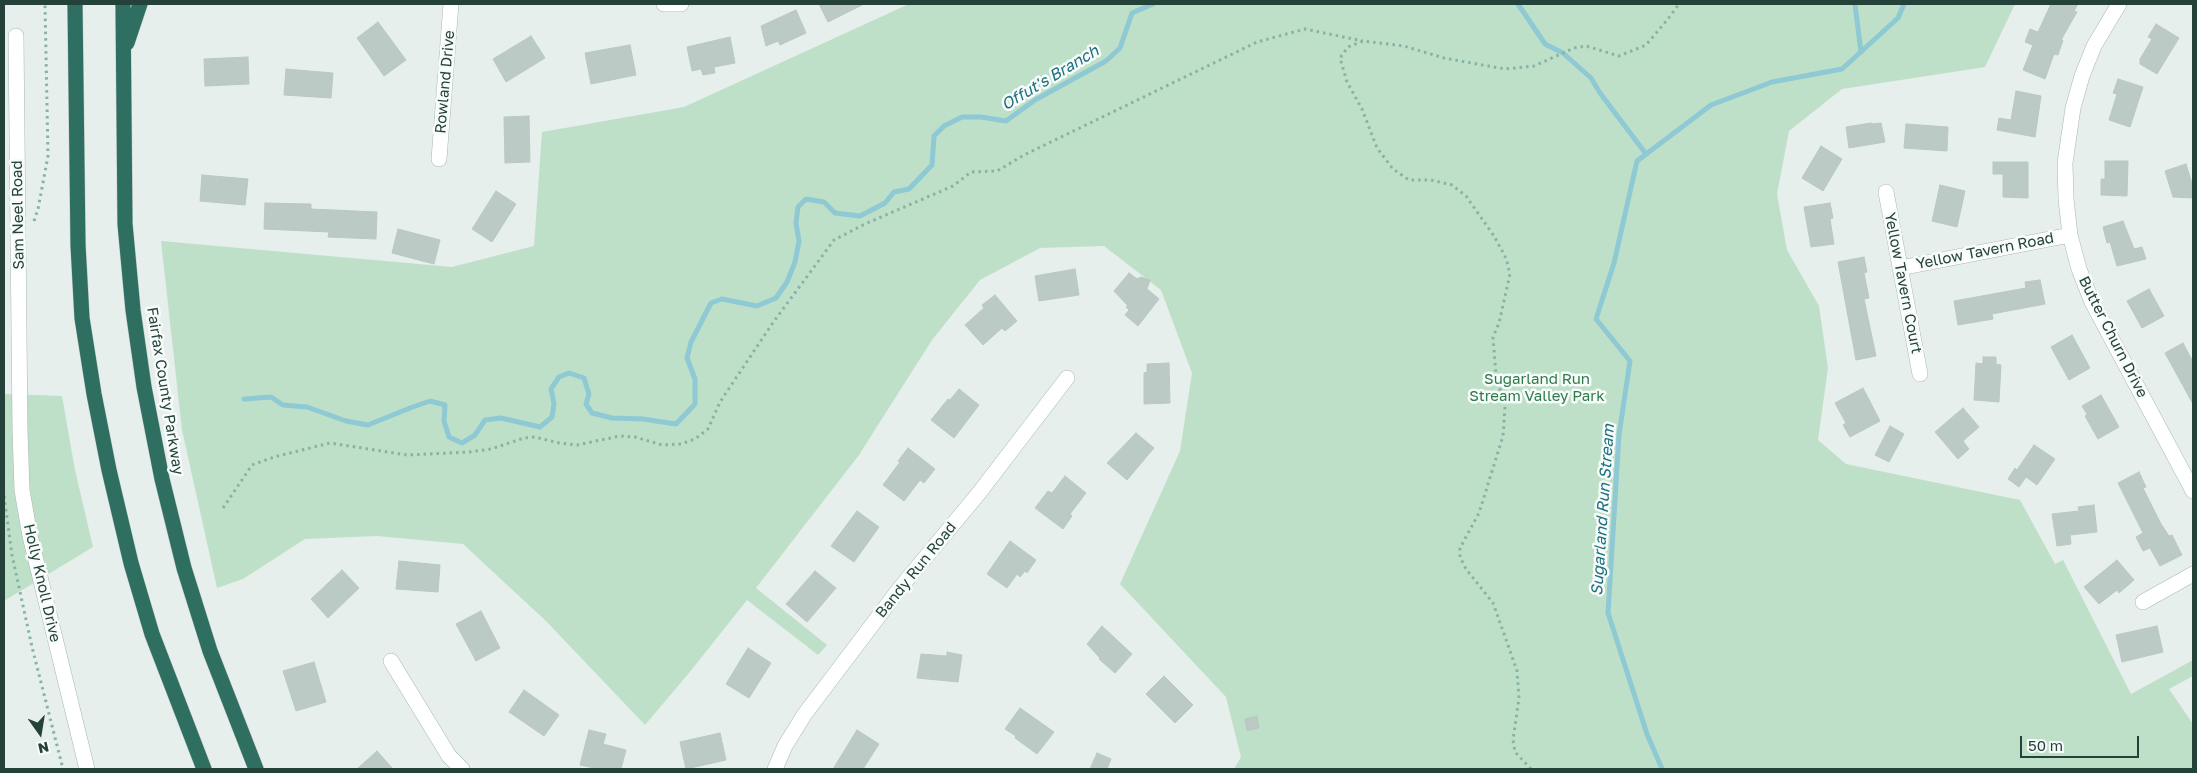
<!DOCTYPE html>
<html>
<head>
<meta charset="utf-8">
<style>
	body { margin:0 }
	#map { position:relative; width:2197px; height:773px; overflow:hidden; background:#e6efeb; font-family:"Golos Text",sans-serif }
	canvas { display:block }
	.frame { position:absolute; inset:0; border:5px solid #24423a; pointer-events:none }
	.north { position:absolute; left:15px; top:708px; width:50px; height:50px; -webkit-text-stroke:4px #f7fbf9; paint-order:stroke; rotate:167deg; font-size:14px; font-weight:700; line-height:20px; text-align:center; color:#24423a }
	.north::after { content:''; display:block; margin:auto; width:18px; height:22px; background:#24423a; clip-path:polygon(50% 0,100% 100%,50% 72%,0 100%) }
	.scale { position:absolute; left:2020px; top:736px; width:119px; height:22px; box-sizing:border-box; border:2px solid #24423a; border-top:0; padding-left:6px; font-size:15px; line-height:18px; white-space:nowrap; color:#24423a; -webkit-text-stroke:4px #f7fbf9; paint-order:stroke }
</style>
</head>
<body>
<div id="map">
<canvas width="2197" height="773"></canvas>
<div class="frame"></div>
<div class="north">N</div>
<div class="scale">50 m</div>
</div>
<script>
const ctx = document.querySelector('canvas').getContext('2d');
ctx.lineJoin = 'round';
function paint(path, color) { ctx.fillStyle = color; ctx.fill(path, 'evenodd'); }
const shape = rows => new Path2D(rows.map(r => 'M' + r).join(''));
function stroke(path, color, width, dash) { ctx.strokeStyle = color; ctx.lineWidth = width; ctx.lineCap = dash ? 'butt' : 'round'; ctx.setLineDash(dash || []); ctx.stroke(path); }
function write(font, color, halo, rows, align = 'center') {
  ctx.font = font + ' "Golos Text",sans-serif'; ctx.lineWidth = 5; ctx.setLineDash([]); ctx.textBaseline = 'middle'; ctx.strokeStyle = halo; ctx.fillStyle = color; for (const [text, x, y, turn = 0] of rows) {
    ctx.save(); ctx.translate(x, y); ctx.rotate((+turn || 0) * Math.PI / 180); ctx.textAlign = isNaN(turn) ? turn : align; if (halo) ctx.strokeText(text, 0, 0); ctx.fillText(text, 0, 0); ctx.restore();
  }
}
const green = shape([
	[909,4,2015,4,1985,67,1842,89,1789,131,1777,194,1787,250,1819,306,1828,368,1818,440,1846,464,2020,500,2055,564,2063,560,2131,694,2193,660,2193,676,2169,689,2193,724,2193,769,1234,769,1241,757,1226,697,1120,584,1180,451,1192,373,1161,290,1104,246,1040,248,980,280,932,340,859,455,756,588,827,645,818,655,747,600,689,673,645,725,546,621,463,544,377,536,305,539,243,579,217,588,182,430,161,241,452,267,534,246,542,132,684,107],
	[4,394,62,396,75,470,93,547,4,601]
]);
const stream = shape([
	[1518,4,1545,44,1563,53,1591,78,1600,93,1646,154],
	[1855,4,1861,52],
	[244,399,271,397,283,405,307,407,346,421,368,425,410,408,430,401,445,405,444,421,449,437,462,443,475,435,485,420,501,418,540,427,552,417,554,404,551,389,559,377,569,373,584,378,589,394,586,404,592,413,612,418,643,419,676,424,695,404,695,379,687,358,691,342,711,303,722,299,757,306,776,298,787,282,795,262,799,241,796,223,798,207,806,199,824,202,835,213,860,216,885,203,894,192,909,189,932,165,934,136,944,126,962,117,981,117,1006,121,1035,100,1106,61,1120,48,1132,13,1153,4],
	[1662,769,1647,734,1608,613,1619,435,1630,361,1596,319,1614,263,1637,161,1711,105,1772,82,1842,69,1898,18,1904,4]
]);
const building = shape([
	[819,4,864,4,828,22,819,4],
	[2051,4,2078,4,2074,11,2077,12,2061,40,2063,40,2058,55,2054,54,2045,79,2023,70,2033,45,2025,42,2030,29,2038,32,2051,4],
	[796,10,806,33,780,45,778,41,766,46,761,26,796,10],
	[378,22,406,60,384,76,357,38,378,22],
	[2156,24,2179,38,2157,74,2140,64,2140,59,2152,39,2148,37,2156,24],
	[531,36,545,58,506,82,493,59,531,36],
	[730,37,735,63,714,67,715,73,703,75,701,69,692,71,687,47,730,37],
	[630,45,636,75,591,84,585,53,630,45],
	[248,57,249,84,205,86,204,59,248,57],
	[286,69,333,73,331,98,284,95,286,69],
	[2118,79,2143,87,2130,127,2109,120,2117,94,2113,93,2118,79],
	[2016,91,2041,96,2035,137,1997,130,1999,118,2011,120,2016,91],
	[529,116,530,162,505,163,504,117,529,116],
	[1871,123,1871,124,1881,123,1885,142,1849,148,1846,127,1871,123],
	[1906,124,1948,127,1947,151,1904,148,1906,124],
	[1821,146,1842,159,1823,191,1802,178,1821,146],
	[2105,161,2128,161,2127,196,2101,195,2101,179,2105,179,2105,161],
	[1993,162,2028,162,2028,198,2003,197,2003,174,1993,174,1993,162],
	[2186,164,2193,187,2193,198,2173,197,2165,171,2186,164],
	[202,175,248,179,245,205,200,201,202,175],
	[1940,185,1965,191,1957,227,1932,221,1940,185],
	[496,191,516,204,492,242,472,229,496,191],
	[265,203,311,204,311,209,377,212,376,239,328,237,329,232,264,229,265,203],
	[1830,203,1833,218,1830,219,1834,244,1811,247,1804,207,1830,203],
	[2123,221,2134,249,2142,247,2146,259,2117,266,2110,242,2107,243,2103,227,2123,221],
	[398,229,440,240,434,264,392,253,398,229],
	[1864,257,1867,272,1864,273,1869,298,1864,299,1876,356,1856,360,1838,262,1864,257],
	[1075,269,1079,295,1039,301,1035,276,1075,269],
	[1129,273,1137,279,1141,277,1150,280,1147,289,1159,299,1138,326,1125,315,1129,310,1126,307,1128,306,1114,291,1129,273],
	[2040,280,2045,304,1992,314,1993,319,1958,325,1954,301,2026,288,2025,282,2040,280],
	[2149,289,2164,316,2142,328,2127,301,2149,289],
	[995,295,1017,321,1005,331,1002,328,983,345,965,325,984,308,982,305,995,295],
	[2072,335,2090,368,2069,380,2051,347,2072,335],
	[2183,343,2193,362,2193,404,2165,353,2183,343],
	[1983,357,1996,357,1996,364,2001,365,1999,402,1974,400,1976,363,1983,364,1983,357],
	[1169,363,1170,403,1144,404,1144,373,1147,372,1147,364,1169,363],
	[1863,388,1880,421,1850,437,1843,425,1846,423,1835,403,1863,388],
	[959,389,979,405,954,438,931,420,948,399,950,400,959,389],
	[2101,395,2119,427,2098,439,2085,416,2087,414,2082,406,2101,395],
	[1963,408,1979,427,1963,441,1969,449,1958,459,1935,432,1963,408],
	[1890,426,1904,434,1889,462,1875,455,1890,426],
	[1136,433,1154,448,1127,480,1107,463,1136,433],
	[2034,445,2055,459,2037,485,2026,477,2019,487,2008,479,2015,468,2017,470,2034,445],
	[908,448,935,469,924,483,920,480,904,501,883,485,900,462,898,461,908,448],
	[2139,472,2146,487,2143,488,2161,524,2169,536,2172,535,2182,555,2160,566,2150,548,2143,551,2136,537,2143,533,2118,483,2139,472],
	[1065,476,1086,493,1070,514,1072,516,1063,529,1035,508,1048,491,1052,493,1065,476],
	[2094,505,2097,532,2070,535,2071,544,2057,546,2052,514,2079,511,2078,507,2094,505],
	[857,511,879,527,854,562,831,546,857,511],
	[1010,541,1036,560,1027,573,1025,571,1020,577,1017,574,1007,588,987,574,1010,541],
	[2117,560,2134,580,2119,593,2117,590,2099,604,2084,587,2117,560],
	[399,561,440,565,438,592,396,589,399,561],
	[342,570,359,588,328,618,311,599,342,570],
	[815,571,836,588,807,622,786,604,815,571],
	[481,611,500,648,476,661,456,624,481,611],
	[1102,626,1132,654,1115,673,1099,659,1100,658,1087,644,1102,626],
	[2157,626,2163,652,2122,662,2116,635,2157,626],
	[748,648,771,663,749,698,726,684,748,648],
	[947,652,962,655,958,682,917,678,921,654,947,656,947,652],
	[314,662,326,702,296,711,283,671,314,662],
	[1164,676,1193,705,1175,723,1146,694,1164,676],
	[524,690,559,715,544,736,509,712,524,690],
	[1020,708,1054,732,1037,754,1015,738,1016,736,1005,729,1020,708],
	[1257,716,1259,728,1247,731,1245,719,1257,716],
	[589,730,606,734,603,744,626,750,621,769,599,769,580,765,589,730],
	[857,730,879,744,863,769,833,769,857,730],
	[720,733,726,760,686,769,680,742,720,733],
	[377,751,393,769,357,769,377,751],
	[1097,753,1111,759,1107,769,1090,769,1097,753]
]);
const path = shape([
	[34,221,38,209,48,156,45,4],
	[4,496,12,555,32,647,63,769],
	[223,508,252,465,274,457,330,443,407,455,469,452,491,449,524,438,535,437,559,443,577,445,620,436,635,437,662,445,681,444,695,439,708,429,720,402,772,324,834,240,865,224,953,186,971,172,997,171,1024,155,1257,42,1305,29,1363,41],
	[1531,769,1515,752,1513,740,1519,698,1517,671,1508,645,1493,603,1466,569,1460,557,1460,548,1479,513,1503,436,1505,407,1496,375,1493,337,1499,323,1510,274,1506,258,1494,236,1466,196,1452,185,1431,180,1409,180,1393,169,1377,148,1362,109,1347,82,1340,58,1348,47,1363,41,1404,46,1444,58,1505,69,1534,66,1574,48,1586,46,1619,56,1646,45,1668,19,1679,4]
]);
const minor = shape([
	[664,4,681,4],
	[2119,4,2094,46,2082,76,2073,108,2065,163,2066,199,2070,235,2079,269,2092,302,2193,491],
	[16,36,20,430,22,490,30,536,87,769],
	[439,159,451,4],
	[1886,192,1920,374],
	[1900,268,2070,235],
	[2143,602,2193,574],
	[391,661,449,756,462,769],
	[775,769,785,746,804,715,900,588,979,493,1067,378]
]);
const highway = shape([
	[75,4,78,245,82,318,94,394,109,470,131,563,152,634,204,769],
	[123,4,125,224,133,310,144,387,162,479,184,568,210,651,256,769],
	[127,43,140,4]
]);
const streetNames = [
	["Rowland Drive",445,82,-85],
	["Sam Neel Road",18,215,-91],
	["Yellow Tavern Road",1985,251,-11],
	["Yellow Tavern Court",1903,283,79],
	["Butter Churn Drive",2113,337,63],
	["Fairfax County Parkway",165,391,81],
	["Bandy Run Road",916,570,-51],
	["Holly Knoll Drive",42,583,77]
];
const parkNames = [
	["Sugarland Run",1537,379],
	["Stream Valley Park",1537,396]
];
const waterNames = [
	["Offut's Branch",1050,78,-31],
	["Sugarland Run Stream",1603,510,-86]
];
paint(green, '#bfe0c8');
stroke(stream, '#8ec9d4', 5);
paint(building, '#bbcac4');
stroke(building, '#b8c9c2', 1);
stroke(minor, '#a8b8b2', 16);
stroke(highway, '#c2cac8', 16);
stroke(path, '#86b3a5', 3, [2.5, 4]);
stroke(minor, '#fff', 15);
stroke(highway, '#2f6f62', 15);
write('15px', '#24423a', '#f7fbf9', streetNames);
write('15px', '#2d7a4b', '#f7fbf9', parkNames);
write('italic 16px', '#1c6f80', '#f7fbf9', waterNames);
</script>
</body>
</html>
